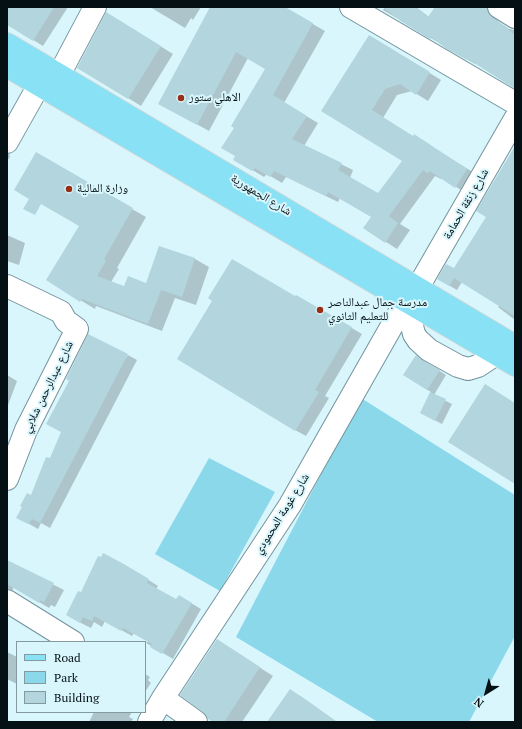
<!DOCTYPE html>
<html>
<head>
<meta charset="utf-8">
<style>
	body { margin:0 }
	#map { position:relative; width:522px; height:729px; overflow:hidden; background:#d9f6fd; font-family:"PT Serif",serif }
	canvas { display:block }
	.frame { position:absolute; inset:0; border:8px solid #041013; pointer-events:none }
	.legend { position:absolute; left:16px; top:641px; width:130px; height:72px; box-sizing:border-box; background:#d9f6fd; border:1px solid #849a9f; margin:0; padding:5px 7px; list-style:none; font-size:12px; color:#041013 }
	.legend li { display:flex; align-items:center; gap:8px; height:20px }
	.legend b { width:20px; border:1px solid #849a9f }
	.north { position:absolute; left:466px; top:673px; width:40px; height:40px; -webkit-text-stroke:3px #d9f6fd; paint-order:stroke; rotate:217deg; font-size:11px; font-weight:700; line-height:16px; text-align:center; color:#041013 }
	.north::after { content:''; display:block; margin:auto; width:14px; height:18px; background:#041013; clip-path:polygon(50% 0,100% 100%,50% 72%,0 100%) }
</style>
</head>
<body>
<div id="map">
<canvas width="522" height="729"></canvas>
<div class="frame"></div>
<ul class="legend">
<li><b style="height:5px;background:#88e1f4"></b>Road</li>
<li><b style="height:11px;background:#8cd8eb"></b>Park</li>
<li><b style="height:11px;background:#b2d5de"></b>Building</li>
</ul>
<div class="north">N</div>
</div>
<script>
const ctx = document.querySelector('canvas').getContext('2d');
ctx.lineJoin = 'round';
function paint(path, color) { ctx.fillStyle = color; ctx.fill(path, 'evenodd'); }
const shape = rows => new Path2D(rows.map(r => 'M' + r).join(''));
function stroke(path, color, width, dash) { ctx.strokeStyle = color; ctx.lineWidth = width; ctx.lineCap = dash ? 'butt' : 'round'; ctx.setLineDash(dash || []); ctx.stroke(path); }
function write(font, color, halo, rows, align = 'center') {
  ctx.font = font + ' "PT Serif","Noto Naskh Arabic",serif'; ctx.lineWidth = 4; ctx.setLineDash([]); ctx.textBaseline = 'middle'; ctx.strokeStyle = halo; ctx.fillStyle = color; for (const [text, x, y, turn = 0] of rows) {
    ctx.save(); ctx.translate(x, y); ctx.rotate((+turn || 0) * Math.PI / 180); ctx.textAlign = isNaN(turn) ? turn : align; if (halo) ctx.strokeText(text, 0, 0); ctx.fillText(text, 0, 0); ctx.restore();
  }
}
const green = shape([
	[361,398,515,495,515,636,469,722,378,722,236,637],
	[209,458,275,492,220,591,155,554]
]);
const shadow = shape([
	[7,7,68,7,43,46,7,24],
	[150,7,201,7,193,20,191,18,185,28],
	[211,7,283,7,325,31,284,103,318,123,304,146,353,170,350,178,379,194,403,161,322,111,381,43,441,80,428,101,412,91,397,95,383,118,414,137,426,143,479,176,467,194,441,177,441,179,435,176,400,224,410,230,397,249,386,242,372,217,340,198,338,202,286,177,282,183,267,174,264,177,234,159,236,156,235,128,266,69,248,58,209,131,171,110],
	[385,7,416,7,429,17,436,7,495,7,494,12,496,19,500,23,509,29,515,30,515,87,476,63,475,64,383,10],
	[120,21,173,54,141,106,128,98],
	[7,126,8,150,10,157,7,161],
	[515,148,515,320,498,307,500,305,462,282,457,290,438,279,454,269,487,217],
	[36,154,146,217,117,268,119,269,111,282,125,288,147,285,159,247,195,259,209,267,196,305,175,298,162,331,96,306,95,309,47,280,80,226],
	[7,235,25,243,19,265,7,261],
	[297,296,362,334,325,396,329,398,306,436,295,430],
	[128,355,137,360,50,528,41,523,38,529,17,517,31,496,50,460],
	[416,356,446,375,434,395,452,404,442,424,421,413,431,392,404,375],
	[7,375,17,381,7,408],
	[7,561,64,590,55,607,51,605,49,608,14,587,12,591,7,588],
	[133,570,158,586,156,589,176,601,179,596,201,609,173,659,146,643,148,641,134,633,132,636,105,621,102,627,94,622,91,628,77,621,82,594],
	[217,640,273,676,242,722,215,722],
	[7,652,17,657,17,684,7,679],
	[145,674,150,677,148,680,151,683,145,692],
	[290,690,302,697,337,722,268,722],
	[94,712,132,712,129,717,133,719,131,722,89,722]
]);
const building = shape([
	[7,7,54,7,33,41,7,25],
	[210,7,285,7,313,23,273,95,307,116,292,139,342,163,338,170,378,193,402,161,321,111,369,35,430,72,416,95,400,84,385,89,372,110,413,136,414,134,467,169,455,188,430,171,428,173,423,170,389,216,398,223,385,243,363,228,371,217,328,192,326,196,274,171,270,177,255,168,252,171,233,160,235,156,221,148,234,128,231,126,265,69,236,52,197,125,158,104],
	[383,7,415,7,428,17,435,7,487,7,488,13,492,17,515,35,515,89,468,59,467,60,447,49,431,37,430,39,402,22],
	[106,12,161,46,128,99,77,68],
	[515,146,515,316,454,278,449,286,437,279,446,264,454,268,486,217,476,211],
	[36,152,133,208,104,259,106,261,97,276,124,286,128,276,146,283,159,246,195,258,182,297,161,290,148,324,82,299,80,302,46,280,79,226,41,204,35,215,23,209,29,199,14,190],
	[232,259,295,296,296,295,352,327,315,390,319,392,295,431,177,359,212,301,208,298],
	[88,334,128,354,40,523,32,519,28,524,16,518,22,507,20,506,27,493,31,495,46,457,50,458,61,432,46,424,69,381,66,379],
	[416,355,423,361,440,370,427,390,403,375],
	[485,384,515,403,515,484,448,442],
	[430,392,446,399,435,421,420,413],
	[103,553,122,563,149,579,147,583,176,599,179,595,192,603,162,654,150,647,152,644,123,628,121,631,94,616,92,621,83,617,80,623,66,615,78,591,81,592,98,556,101,557],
	[7,560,54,583,44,602,41,600,39,603,7,584],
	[217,639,260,667,224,722,213,722,208,719,203,712,180,695],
	[290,689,337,722,267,722]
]);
const minor = shape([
	[351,7,515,103],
	[499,7,515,17],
	[59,75,95,7],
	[7,142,39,85],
	[7,286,61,312,66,321,77,329,26,430,7,479],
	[417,289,515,119],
	[406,301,414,334,418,340,429,350,458,366,468,369,478,366,496,354],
	[7,601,73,642],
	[163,698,196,722],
	[149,722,163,698,290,505,406,301]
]);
const major = shape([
	[7,44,515,346],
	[7,66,515,365]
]);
const markers = [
	[181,98,4,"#972f14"],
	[69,189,4,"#972f14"],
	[320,310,4,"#972f14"]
];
const poiNames = [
	["الاهلي ستور",189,98],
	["وزارة المالية",77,189],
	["مدرسة جمال عبدالناصر",328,303],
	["للتعليم الثانوي",328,317]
];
const streetNames = [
	["شارع الجمهورية",261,195,31],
	["شارع زنقة الحمامة",466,204,-60],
	["شارع عبدالرحمن شلابي",48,387,-64],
	["شارع غومة المحمودي",282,514,-58]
];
paint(green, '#8cd8eb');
paint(shadow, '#0003');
paint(building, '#b2d5de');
stroke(minor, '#73949d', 24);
stroke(major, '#d7d9d9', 24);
stroke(minor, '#fff', 22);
stroke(major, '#88e1f4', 22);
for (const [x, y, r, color] of markers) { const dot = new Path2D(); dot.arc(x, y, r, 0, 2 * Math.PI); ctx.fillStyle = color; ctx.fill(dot); stroke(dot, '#d9f6fd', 1.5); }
write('12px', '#041013', '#d9f6fd', poiNames, 'left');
write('12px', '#041013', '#d9f6fd', streetNames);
</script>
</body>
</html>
